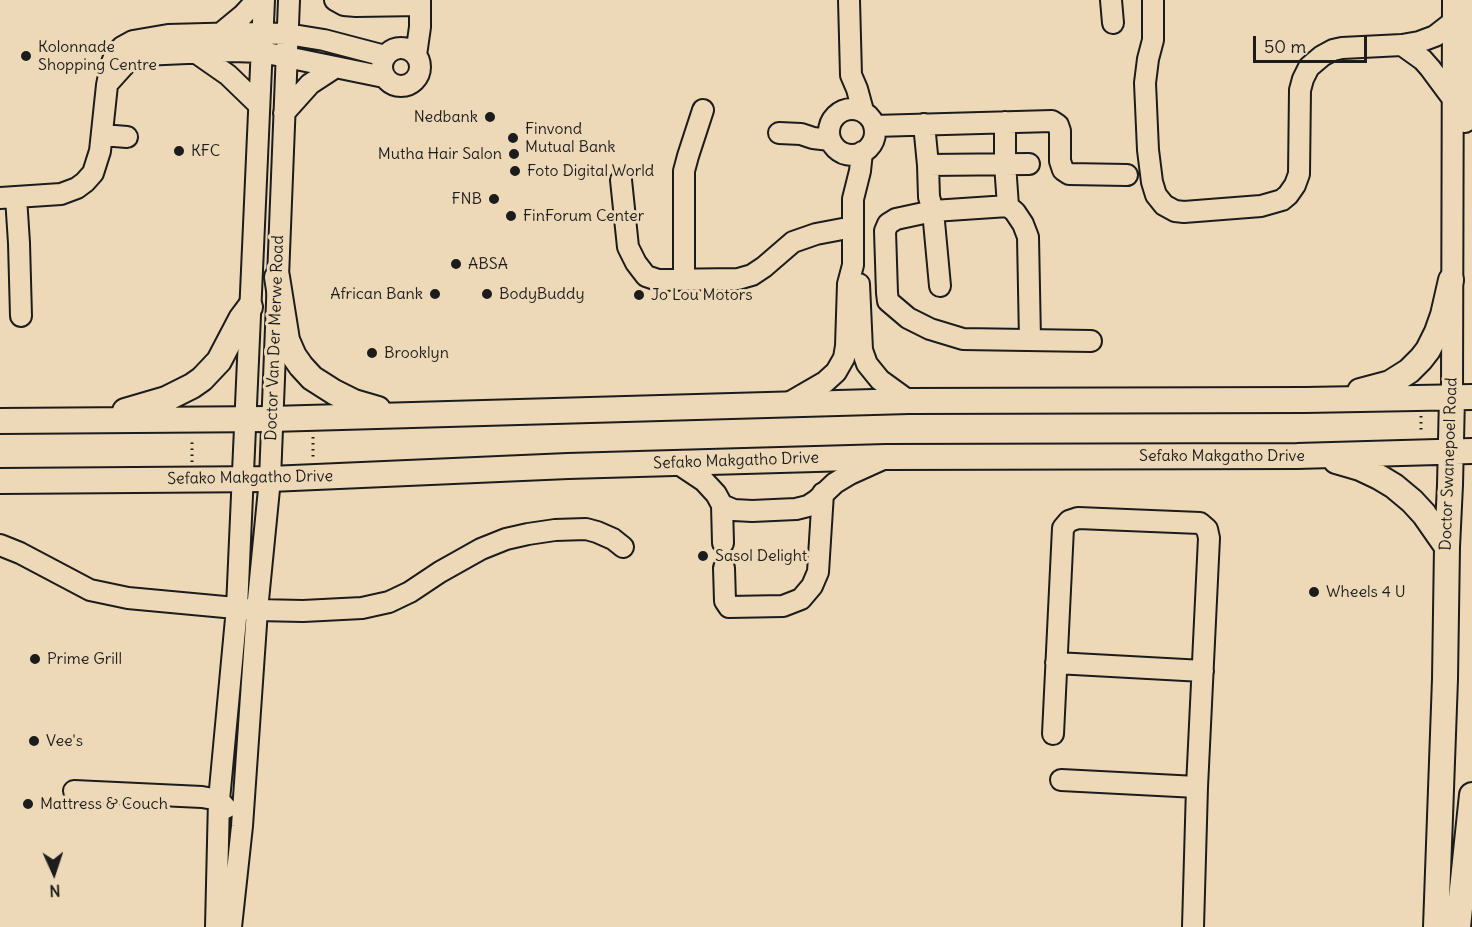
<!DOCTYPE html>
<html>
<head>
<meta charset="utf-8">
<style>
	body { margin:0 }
	#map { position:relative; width:1472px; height:927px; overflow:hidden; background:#edd9b7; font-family:Delius,sans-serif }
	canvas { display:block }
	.north { position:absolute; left:24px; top:843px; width:60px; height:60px; -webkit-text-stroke:4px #edd9b7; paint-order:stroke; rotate:177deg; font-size:16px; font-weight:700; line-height:24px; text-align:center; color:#1c1c1c }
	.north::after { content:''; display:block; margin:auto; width:21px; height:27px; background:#1c1c1c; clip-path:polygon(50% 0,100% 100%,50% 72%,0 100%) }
	.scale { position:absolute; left:1253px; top:36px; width:114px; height:27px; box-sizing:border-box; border:3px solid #1c1c1c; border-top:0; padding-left:8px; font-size:18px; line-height:21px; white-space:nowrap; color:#1c1c1c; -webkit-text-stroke:4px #edd9b7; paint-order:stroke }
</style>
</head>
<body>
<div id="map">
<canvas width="1472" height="927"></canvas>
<div class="north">N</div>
<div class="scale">50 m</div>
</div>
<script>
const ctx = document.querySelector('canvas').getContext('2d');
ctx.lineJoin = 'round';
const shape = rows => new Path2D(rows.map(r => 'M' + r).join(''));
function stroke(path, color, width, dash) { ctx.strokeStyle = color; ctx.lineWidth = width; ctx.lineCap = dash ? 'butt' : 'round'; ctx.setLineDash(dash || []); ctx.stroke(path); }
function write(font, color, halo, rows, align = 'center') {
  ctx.font = font + ' Delius,sans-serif'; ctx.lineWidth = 6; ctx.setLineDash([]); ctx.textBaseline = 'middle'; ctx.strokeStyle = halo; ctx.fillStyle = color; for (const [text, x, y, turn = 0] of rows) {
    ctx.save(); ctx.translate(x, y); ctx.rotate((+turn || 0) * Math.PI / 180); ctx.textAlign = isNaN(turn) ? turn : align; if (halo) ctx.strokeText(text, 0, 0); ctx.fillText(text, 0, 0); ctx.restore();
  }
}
const path = shape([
	[1421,416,1421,433],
	[313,437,313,460],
	[192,462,192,439]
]);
const minor = shape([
	[335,0,344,5,356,6,420,5],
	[849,0,851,75,857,89,863,111],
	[1111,0,1113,23],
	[1153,0,1153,40,1148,59,1145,83,1148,150,1152,182,1156,195,1164,205,1175,211,1184,212,1261,206,1282,200,1288,195,1295,185,1299,174,1300,90,1303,79,1309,67,1322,56,1333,50,1342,48,1402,45,1419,42,1435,36,1453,22],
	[220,34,243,15,257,0],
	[1402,45,1423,60,1430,68,1453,99],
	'382 67a19 19 0 1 1 38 0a19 19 0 1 1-38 0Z',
	[195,52,228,75,259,105],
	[416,55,420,27,420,0],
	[110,81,128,61,142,55,232,51,262,52,384,77],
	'829 132a23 23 0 1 1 46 0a23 23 0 1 1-46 0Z',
	[284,113,310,84,336,67],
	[1005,122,1005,164,1008,206],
	[1465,122,1468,77,1468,0],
	[924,124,928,165,1029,164],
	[874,126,1052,121,1058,125,1060,131,1060,161,1063,170,1069,174,1127,175],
	[779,133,801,134,813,138,830,140],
	[102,135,127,137],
	[928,165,929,197,933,211,896,219,888,224,885,231,887,293,888,301,908,318,930,329,963,339,1091,341],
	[621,180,628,247,636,263,646,276,658,280,738,279,752,275,764,267,793,242,816,234,853,227],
	[16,197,19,243,21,316],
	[0,198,61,194,77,188,85,182,93,173,100,151,107,85,111,65,115,55,122,47,133,41,168,35,244,33,287,34,324,40,385,56],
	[684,280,684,171,688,156,703,110],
	[859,284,862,350,867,364,880,380,909,401],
	[940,286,933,211,1008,206,1015,212,1023,224,1028,237,1030,340],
	[1452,397,1453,0],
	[787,404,825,382,836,372,844,358,846,346,848,284,853,265,853,199,860,171,862,152],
	[677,463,704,481,716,494,722,505,734,510,752,511,796,509,808,506,817,500,835,483,850,474,881,460],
	[722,505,723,543],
	[0,545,20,553,90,590,128,598,257,610,303,611,362,608,389,602,410,592,440,572,481,549,506,539,528,534,555,530,586,529,597,532,613,539,623,547],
	[724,568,725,601,729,607,783,606,801,599,812,586,818,572,823,493],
	[1056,663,1203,671],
	[1053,734,1063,528,1069,521,1078,518,1200,523,1207,529,1209,538,1197,787,1193,927],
	[1061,780,1197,787],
	[74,791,202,797,219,800,226,808],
	[216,927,219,800,237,608,264,0],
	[231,927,242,826,257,610,270,479,289,0]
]);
const major = shape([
	[277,277,287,340,294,356,301,366,312,378,334,392,354,402,378,409],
	[1360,391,1390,383,1409,371,1421,359,1428,350,1437,332,1443,315,1451,280],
	[125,411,166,399,192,386,202,379,219,361,241,319,250,307],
	[0,421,271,419,909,401,1305,400,1472,397],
	[1336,461,1360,468,1379,477,1394,486,1412,501,1424,514,1447,547],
	[0,481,270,479,568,466,886,457,1297,456,1472,451],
	[1436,927,1445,679,1447,547,1450,485,1452,397],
	[1458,927,1472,795]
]);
const markers = [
	[26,56,6,"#1c1c1c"],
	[490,117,6,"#1c1c1c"],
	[513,138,6,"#1c1c1c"],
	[179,151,6,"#1c1c1c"],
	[514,154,6,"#1c1c1c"],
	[515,171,6,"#1c1c1c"],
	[494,199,6,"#1c1c1c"],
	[511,216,6,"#1c1c1c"],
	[456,264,6,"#1c1c1c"],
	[435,294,6,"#1c1c1c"],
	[487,294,6,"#1c1c1c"],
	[639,295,6,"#1c1c1c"],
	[372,353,6,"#1c1c1c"],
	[703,556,6,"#1c1c1c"],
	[1314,592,6,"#1c1c1c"],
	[35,659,6,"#1c1c1c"],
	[34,741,6,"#1c1c1c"],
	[28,804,6,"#1c1c1c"]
];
const poiNames = [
	["Kolonnade",38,47],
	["Shopping Centre",38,65],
	["Nedbank",478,117,"right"],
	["Finvond",525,129],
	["Mutual Bank",525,147],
	["KFC",191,151],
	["Mutha Hair Salon",502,154,"right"],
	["Foto Digital World",527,171],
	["FNB",482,199,"right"],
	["FinForum Center",523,216],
	["ABSA",468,264],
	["African Bank",423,294,"right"],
	["BodyBuddy",499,294],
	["Jo Lou Motors",651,295],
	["Brooklyn",384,353],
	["Sasol Delight",715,556],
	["Wheels 4 U",1326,592],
	["Prime Grill",47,659],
	["Vee's",46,741],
	["Mattress & Couch",40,804]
];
const streetNames = [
	["Doctor Van Der Merwe Road",275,338,-88],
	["Sefako Makgatho Drive",1222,456],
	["Sefako Makgatho Drive",736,461,-2],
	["Doctor Swanepoel Road",1449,464,-88],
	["Sefako Makgatho Drive",250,478,-1]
];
stroke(minor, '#1c1c1c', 24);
stroke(major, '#1c1c1c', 28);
stroke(path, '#1c1c1c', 3, [1.5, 4.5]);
stroke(minor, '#edd9b7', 20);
stroke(major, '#edd9b7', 24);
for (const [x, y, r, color] of markers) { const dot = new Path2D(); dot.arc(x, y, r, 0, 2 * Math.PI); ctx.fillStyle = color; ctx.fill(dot); stroke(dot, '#edd9b7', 2); }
write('16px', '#1c1c1c', '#edd9b7', poiNames, 'left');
write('16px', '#1c1c1c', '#edd9b7', streetNames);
</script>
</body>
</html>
